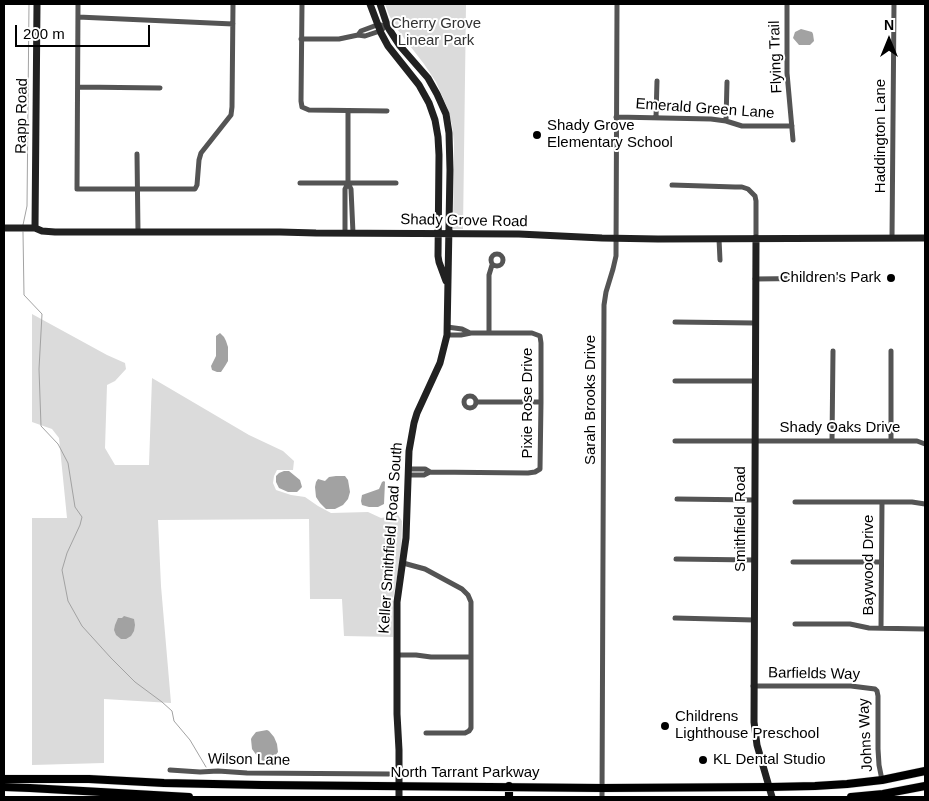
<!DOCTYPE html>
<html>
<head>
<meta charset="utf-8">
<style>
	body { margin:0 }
	#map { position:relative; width:929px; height:801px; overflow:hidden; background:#fff; font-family:Arial,sans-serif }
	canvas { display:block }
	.frame { position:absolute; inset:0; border:5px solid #000; pointer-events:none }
	.north { position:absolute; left:864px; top:15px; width:50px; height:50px; -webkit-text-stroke:4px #fff; paint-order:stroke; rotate:0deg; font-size:14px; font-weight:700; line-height:20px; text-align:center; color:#000 }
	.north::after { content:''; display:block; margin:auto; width:18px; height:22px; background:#000; clip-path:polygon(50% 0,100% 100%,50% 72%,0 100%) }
	.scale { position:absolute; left:15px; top:25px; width:135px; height:22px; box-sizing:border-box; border:2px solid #000; border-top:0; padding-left:6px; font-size:15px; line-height:18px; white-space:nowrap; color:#000; -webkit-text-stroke:4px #fff; paint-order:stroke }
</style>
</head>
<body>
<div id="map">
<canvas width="929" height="801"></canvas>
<div class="frame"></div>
<div class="north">N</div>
<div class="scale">200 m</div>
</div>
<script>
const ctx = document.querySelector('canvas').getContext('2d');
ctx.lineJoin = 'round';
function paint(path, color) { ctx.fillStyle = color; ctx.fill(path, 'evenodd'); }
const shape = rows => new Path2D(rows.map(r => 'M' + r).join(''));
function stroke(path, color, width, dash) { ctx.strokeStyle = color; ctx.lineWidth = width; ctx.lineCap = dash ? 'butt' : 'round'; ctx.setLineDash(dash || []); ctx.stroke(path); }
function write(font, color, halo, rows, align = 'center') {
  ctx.font = font + ' Arial,sans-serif'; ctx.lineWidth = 4; ctx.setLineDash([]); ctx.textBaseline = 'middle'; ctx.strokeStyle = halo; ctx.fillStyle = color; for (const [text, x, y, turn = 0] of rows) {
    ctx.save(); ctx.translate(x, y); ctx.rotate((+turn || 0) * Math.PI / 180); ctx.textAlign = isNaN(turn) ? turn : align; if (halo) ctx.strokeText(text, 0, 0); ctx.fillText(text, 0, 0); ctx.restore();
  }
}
const green = shape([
	[385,4,466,4,463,229,453,229,454,143,452,125,447,107,436,82,424,64,397,29,389,15],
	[32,314,107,355,125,363,126,369,115,381,107,385,105,448,115,465,149,465,152,378,249,435,283,451,294,461,293,470,277,470,274,476,273,483,276,490,291,495,305,497,318,506,331,513,368,512,381,518,398,515,402,521,401,556,393,599,393,637,344,636,342,599,310,599,309,519,158,520,161,586,171,703,104,699,104,763,32,765,32,518,67,518,59,438,52,429,32,422]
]);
const water = shape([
	[801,29,812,32,813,34,814,41,810,45,799,45,793,38,795,32],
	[220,333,224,337,226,341,228,347,228,361,225,366,221,372,217,372,212,370,211,366,216,356,216,336],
	[284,471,289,471,300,480,302,487,297,492,288,492,279,488,276,482,276,476,279,473],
	[336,476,345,476,348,480,350,492,348,499,343,505,335,509,326,509,320,503,316,497,315,487,316,482,318,479,325,481,329,477],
	[384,481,385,482,384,504,378,507,369,507,362,505,361,501,362,495,379,489,382,482],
	[124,616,134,619,135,625,134,631,131,636,126,639,121,639,116,635,114,630,115,625,118,618,122,618],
	[267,730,269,731,274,737,277,744,278,752,275,756,270,757,265,761,260,760,252,749,251,739,252,737,256,732]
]);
const stream = shape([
	[23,225,27,206,29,4],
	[23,232,24,295,42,314,39,369,41,426,58,444,68,463,75,507,82,517,80,525,67,553,62,570,68,601,82,626,111,658,135,682,162,702,172,711,174,721,190,740,206,767]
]);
const street = shape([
	[78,4,77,189,195,189,197,185,199,160,201,153,231,115,232,107,233,4],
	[302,4,301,101,302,107,309,110,387,111],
	[787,4,787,73,793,140],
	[78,17,233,24],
	[358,35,361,31,377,25,381,25],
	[301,39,339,39,358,35,365,36,380,31,387,25],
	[79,87,160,88],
	[348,111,348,183,351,189,353,233],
	[616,117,711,119,726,121,742,126,792,126],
	[656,117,657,81],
	[726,121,727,82],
	[137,154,138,232],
	[300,183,396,183],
	[672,185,735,187,742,187,748,189,755,196,756,201,756,238],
	[345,233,345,189,348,183],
	[892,238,894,4],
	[719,239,720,260],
	'491 260a6 6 0 1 1 12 0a6 6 0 1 1-12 0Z',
	[755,279,840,278],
	[675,322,755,323],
	[447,327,462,329,470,333],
	[489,333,489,275,492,265],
	[675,381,754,381],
	'464 402a6 6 0 1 1 12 0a6 6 0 1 1-12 0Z',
	[477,402,541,402],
	[675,441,917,441,925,444],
	[832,441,833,351],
	[891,441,891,351],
	[408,469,425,469,430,472,528,473,535,472,540,469,541,402,541,343,540,336,532,333,471,333,461,335,447,335],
	[408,475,424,475,430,472],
	[677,499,755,500],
	[795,502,912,502,925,504],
	[676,559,754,560],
	[793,562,881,562],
	[403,563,425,569,462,589,468,595,471,602,471,728,469,731,465,733,426,733],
	[675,618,754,620],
	[795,624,850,624,869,628,925,629],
	[881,628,882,502],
	[398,655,416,655,431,657,471,657],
	[753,686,851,686,875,689,877,691,878,696,878,749,879,765,882,780],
	[170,770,200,772,218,771,247,773,389,774],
	[602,797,604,305,606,292,613,269,616,256,617,4]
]);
const secondary = shape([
	[370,4,381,33,388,46,419,85,429,103,435,120,438,137,439,155,438,256,439,262,446,281],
	[380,4,387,25,389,29,400,46,428,78,437,94,446,114,449,133,450,170,447,335,440,363,417,413,414,423,409,451,406,538,397,602,397,714,399,750,399,797],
	[4,228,35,228,42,231,55,232,280,232,316,233,519,234,602,238,658,239,925,238],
	[35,228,37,4],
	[756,238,754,722,757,745,772,797]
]);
const primary = shape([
	[4,779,89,779,164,783,262,785,602,788,770,787,815,786,847,784,882,780,925,771],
	[4,787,30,788,189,797],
	[509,797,509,786],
	[851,797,883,794,925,786]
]);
const markers = [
	[537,135,5,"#000"],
	[891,278,5,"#000"],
	[665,726,5,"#000"],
	[703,760,5,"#000"]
];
const parkNames = [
	["Cherry Grove",436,24],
	["Linear Park",436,41]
];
const streetNames = [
	["Flying Trail",776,57,-92],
	["Emerald Green Lane",705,109,4],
	["Rapp Road",22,116,-89],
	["Haddington Lane",881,136,-90],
	["Shady Grove Road",464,221,1],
	["Sarah Brooks Drive",591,400,-90],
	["Pixie Rose Drive",528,403,-90],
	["Shady Oaks Drive",840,428],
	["Smithfield Road",741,519,-90],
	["Keller Smithfield Road South",391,538,-86],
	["Baywood Drive",869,565,-90],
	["Barfields Way",814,674,1],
	["Johns Way",866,735,-93],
	["Wilson Lane",249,760,1],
	["North Tarrant Parkway",465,773]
];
const poiNames = [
	["Shady Grove",547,126],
	["Elementary School",547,143],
	["Children's Park",881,278,"right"],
	["Childrens",675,717],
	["Lighthouse Preschool",675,734],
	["KL Dental Studio",713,760]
];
paint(green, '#dbdbdb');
paint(water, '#a2a2a2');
stroke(stream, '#a2a2a2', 1);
stroke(primary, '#dbdbdb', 9);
stroke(street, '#545454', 5);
stroke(secondary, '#212121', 7);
stroke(primary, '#000', 8);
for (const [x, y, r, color] of markers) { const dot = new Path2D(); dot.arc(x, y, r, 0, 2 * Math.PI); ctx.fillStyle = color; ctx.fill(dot); stroke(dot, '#fff', 2); }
write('15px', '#323232', '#fff', parkNames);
write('15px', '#000', '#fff', streetNames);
write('15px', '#000', '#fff', poiNames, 'left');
</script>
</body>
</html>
